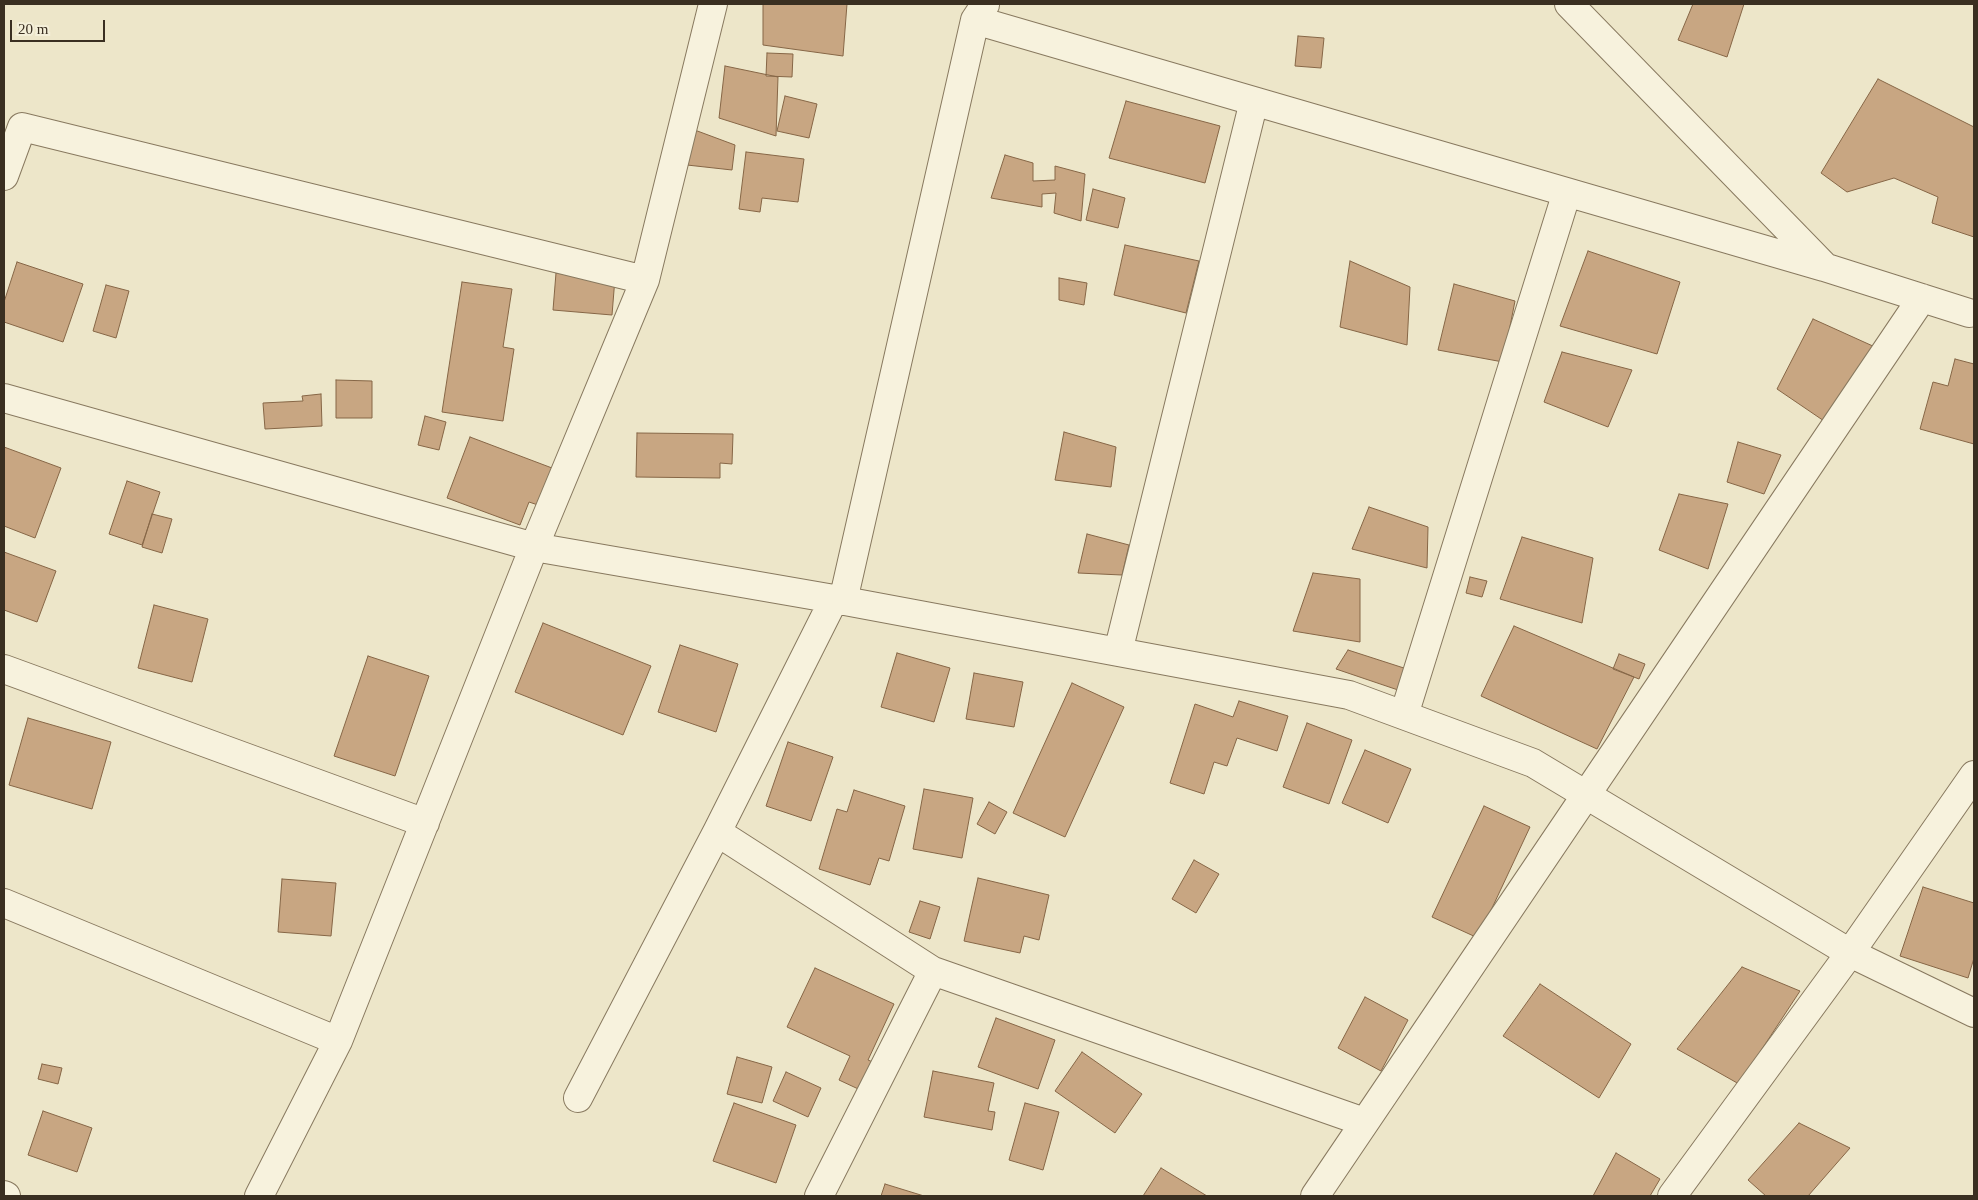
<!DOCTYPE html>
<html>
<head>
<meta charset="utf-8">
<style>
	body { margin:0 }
	#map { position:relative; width:1978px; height:1200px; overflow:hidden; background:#ede6c9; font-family:Georgia,serif }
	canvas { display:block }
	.frame { position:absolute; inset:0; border:5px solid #3a2f21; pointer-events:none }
	.scale { position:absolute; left:10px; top:20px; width:95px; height:22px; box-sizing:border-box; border:2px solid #3a2f21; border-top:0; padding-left:6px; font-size:15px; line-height:18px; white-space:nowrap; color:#3a2f21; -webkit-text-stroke:4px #f4efd9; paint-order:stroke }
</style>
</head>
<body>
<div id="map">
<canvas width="1978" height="1200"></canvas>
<div class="frame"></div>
<div class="scale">20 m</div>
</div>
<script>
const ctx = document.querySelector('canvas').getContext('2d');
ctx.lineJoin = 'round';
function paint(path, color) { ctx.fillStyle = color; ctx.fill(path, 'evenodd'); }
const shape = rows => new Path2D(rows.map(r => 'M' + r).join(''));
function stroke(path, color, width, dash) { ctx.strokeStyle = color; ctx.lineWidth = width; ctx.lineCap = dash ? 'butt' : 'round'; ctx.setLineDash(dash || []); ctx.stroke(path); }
const building = shape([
	[763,4,847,4,843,56,763,45,763,4],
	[1693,4,1744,4,1727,57,1678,40,1693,4],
	[1298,36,1324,38,1321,68,1295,66,1298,36],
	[767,53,793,54,792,77,766,76,767,53],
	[725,66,778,77,776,136,719,118,725,66],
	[1878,79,1974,127,1974,237,1932,223,1938,197,1894,178,1847,192,1821,173,1878,79],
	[785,96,817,104,809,138,777,131,785,96],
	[1126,101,1220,126,1205,183,1109,158,1126,101],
	[692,129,735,145,732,170,687,165,692,129],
	[746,152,804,159,798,202,762,198,760,212,739,209,746,152],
	[1005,155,1033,163,1033,181,1055,180,1055,166,1085,174,1081,221,1054,213,1056,193,1042,194,1042,207,991,198,1005,155],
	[1093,189,1125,198,1118,228,1086,220,1093,189],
	[1125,245,1199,261,1186,313,1114,295,1125,245],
	[1588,251,1680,282,1657,354,1560,326,1588,251],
	[1350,261,1410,287,1407,345,1340,327,1350,261],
	[17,262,83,284,63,342,4,322,4,302,17,262],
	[556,273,615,278,612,315,553,310,556,273],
	[1059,278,1087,283,1084,305,1059,300,1059,278],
	[462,282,512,289,503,347,514,349,503,421,442,412,462,282],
	[1454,284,1515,301,1503,362,1438,350,1454,284],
	[106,285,129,291,116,338,93,331,106,285],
	[1813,319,1875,347,1827,423,1777,389,1813,319],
	[1562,352,1632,370,1608,427,1544,402,1562,352],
	[1955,359,1974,364,1974,444,1920,429,1933,382,1948,386,1955,359],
	[336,380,372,381,372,418,336,418,336,380],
	[321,394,322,426,265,429,263,403,303,401,302,396,321,394],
	[425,416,446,422,439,450,418,445,425,416],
	[1064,432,1116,447,1111,487,1055,480,1064,432],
	[637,433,733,434,732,464,720,463,720,478,636,477,637,433],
	[470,437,552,468,538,505,529,502,520,525,447,498,470,437],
	[1738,442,1781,455,1764,494,1727,482,1738,442],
	[4,447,61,468,35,538,4,526,4,447],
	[127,481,160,492,142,545,109,534,127,481],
	[1679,494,1728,504,1708,569,1659,550,1679,494],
	[1369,507,1428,527,1427,568,1352,549,1369,507],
	[152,514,172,519,162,553,142,547,152,514],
	[1087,534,1129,545,1122,575,1078,573,1087,534],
	[1522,537,1593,558,1582,623,1500,599,1522,537],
	[4,552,56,571,37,622,4,610,4,552],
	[1313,573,1360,579,1360,642,1293,631,1313,573],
	[1470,577,1487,581,1482,597,1466,593,1470,577],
	[154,605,208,619,192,682,138,668,154,605],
	[543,623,651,666,623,735,515,692,543,623],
	[1514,626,1634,677,1597,749,1481,696,1514,626],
	[680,645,738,664,716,732,658,712,680,645],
	[1348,650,1410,670,1401,691,1336,669,1348,650],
	[897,653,950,668,934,722,881,707,897,653],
	[1619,654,1645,664,1639,679,1613,669,1619,654],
	[368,656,429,676,395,776,334,756,368,656],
	[974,673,1023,682,1014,727,966,719,974,673],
	[1072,683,1124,707,1065,837,1013,813,1072,683],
	[1239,701,1288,716,1277,751,1237,738,1227,766,1214,762,1204,794,1170,783,1195,704,1233,717,1239,701],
	[28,718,111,742,92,809,9,785,28,718],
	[1307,723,1352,740,1329,804,1283,787,1307,723],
	[788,742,833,757,811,821,766,806,788,742],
	[1365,750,1411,769,1388,823,1342,803,1365,750],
	[924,789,973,798,962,858,913,849,924,789],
	[854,790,905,806,889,861,879,858,870,885,819,869,837,809,847,812,854,790],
	[989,802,1007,812,995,834,977,824,989,802],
	[1484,806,1530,827,1478,938,1432,917,1484,806],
	[1194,860,1219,874,1196,913,1172,899,1194,860],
	[978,878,1049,895,1039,940,1024,936,1020,953,964,941,978,878],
	[282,879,336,883,331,936,278,932,282,879],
	[1923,887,1974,903,1974,958,1968,978,1900,956,1923,887],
	[920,901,940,907,930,939,909,932,920,901],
	[1742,967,1800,991,1739,1084,1677,1049,1742,967],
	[815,968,894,1004,868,1060,882,1066,869,1094,839,1080,850,1056,787,1027,815,968],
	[1540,984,1631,1044,1599,1098,1503,1036,1540,984],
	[1365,997,1408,1020,1381,1071,1338,1048,1365,997],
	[996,1018,1055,1040,1038,1089,978,1067,996,1018],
	[1082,1052,1142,1094,1115,1133,1055,1091,1082,1052],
	[737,1057,772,1067,762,1103,727,1094,737,1057],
	[42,1064,62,1068,58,1084,38,1079,42,1064],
	[933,1071,994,1083,988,1111,995,1112,992,1130,924,1117,933,1071],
	[786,1072,821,1088,808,1117,773,1101,786,1072],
	[734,1103,796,1125,776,1183,713,1161,734,1103],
	[1025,1103,1059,1112,1043,1170,1009,1160,1025,1103],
	[43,1111,92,1128,77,1172,28,1155,43,1111],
	[1799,1123,1850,1148,1808,1196,1766,1196,1748,1180,1799,1123],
	[1616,1153,1660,1179,1650,1196,1593,1196,1616,1153],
	[1161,1168,1207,1196,1143,1196,1161,1168],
	[885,1184,924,1196,881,1196,885,1184]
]);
const street = shape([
	[1569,4,1824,266],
	[975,20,1824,267,1969,313],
	[4,176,22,127,645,280],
	[4,398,534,547,834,599,1349,695,1533,763,1850,953,1974,1013],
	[834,599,717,832,933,971,1364,1122],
	[843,601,975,20,985,5],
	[1118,652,1254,101],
	[4,669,425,823],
	[1404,715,1567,192],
	[4,903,338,1041],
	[578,1098,717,832],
	[4,1195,6,1196],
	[259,1196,338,1041,534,547,645,280,713,4],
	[819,1196,933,971],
	[1315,1196,1922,298],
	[1672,1196,1850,953,1974,775]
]);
paint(building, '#c8a682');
stroke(building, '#866646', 1);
stroke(street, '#88795f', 30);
stroke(street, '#f7f2dd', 28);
</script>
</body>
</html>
